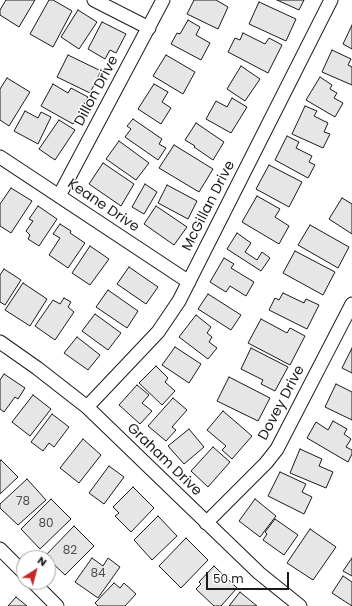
<!DOCTYPE html>
<html>
<head>
<meta charset="utf-8">
<style>
	body { margin:0 }
	#map { position:relative; width:352px; height:606px; overflow:hidden; background:#fff; font-family:Poppins,sans-serif }
	canvas { display:block }
	.north { position:absolute; left:16px; top:550px; width:40px; height:40px; box-sizing:border-box; background:#fff; border:1px solid #a3a3a3; border-radius:50%; rotate:36deg; font-size:11px; font-weight:700; line-height:16px; text-align:center; color:#1a1a1a }
	.north::after { content:''; display:block; margin:auto; width:14px; height:18px; background:#c62828; clip-path:polygon(50% 0,100% 100%,50% 72%,0 100%) }
	.scale { position:absolute; left:206px; top:572px; width:83px; height:18px; box-sizing:border-box; border:2px solid #1a1a1a; border-top:0; padding-left:5px; font-size:12px; line-height:14px; white-space:nowrap; color:#1a1a1a; -webkit-text-stroke:3px #fff; paint-order:stroke }
</style>
</head>
<body>
<div id="map">
<canvas width="352" height="606"></canvas>
<div class="north">N</div>
<div class="scale">50 m</div>
</div>
<script>
const ctx = document.querySelector('canvas').getContext('2d');
ctx.lineJoin = 'round';
function paint(path, color) { ctx.fillStyle = color; ctx.fill(path, 'evenodd'); }
const shape = rows => new Path2D(rows.map(r => 'M' + r).join(''));
function stroke(path, color, width, dash) { ctx.strokeStyle = color; ctx.lineWidth = width; ctx.lineCap = dash ? 'butt' : 'round'; ctx.setLineDash(dash || []); ctx.stroke(path); }
function write(font, color, halo, rows, align = 'center') {
  ctx.font = font + ' Poppins,sans-serif'; ctx.lineWidth = 3; ctx.setLineDash([]); ctx.textBaseline = 'middle'; ctx.strokeStyle = halo; ctx.fillStyle = color; for (const [text, x, y, turn = 0] of rows) {
    ctx.save(); ctx.translate(x, y); ctx.rotate((+turn || 0) * Math.PI / 180); ctx.textAlign = isNaN(turn) ? turn : align; if (halo) ctx.strokeText(text, 0, 0); ctx.fillText(text, 0, 0); ctx.restore();
  }
}
const building = shape([
	[6,0,35,0,19,27,0,15,0,10,6,0],
	[49,0,53,0,72,11,53,47,30,34,49,0],
	[194,0,216,0,228,7,218,29,187,14,194,0],
	[277,0,304,0,299,10,277,0],
	[259,2,296,19,286,41,249,24,259,2],
	[78,10,97,22,79,49,61,37,78,10],
	[188,20,200,27,196,35,210,43,201,60,171,44,177,33,180,34,188,20],
	[102,22,126,34,116,53,110,50,105,59,88,49,102,22],
	[352,25,352,49,343,44,352,25],
	[243,33,265,44,269,38,282,45,268,73,228,52,235,38,240,40,243,33],
	[332,50,351,59,348,65,352,67,352,85,322,72,332,50],
	[68,55,101,71,90,93,57,77,68,55],
	[166,55,195,72,183,94,153,76,166,55],
	[241,66,260,79,245,101,227,89,241,66],
	[320,77,332,85,330,89,337,93,334,98,343,103,335,117,306,100,320,77],
	[7,78,30,92,9,126,0,120,0,89,7,78],
	[53,84,68,93,71,88,88,97,73,124,41,106,53,84],
	[154,84,168,92,162,102,171,108,161,124,138,109,154,84],
	[232,98,247,107,231,133,206,119,216,101,227,107,232,98],
	[305,106,317,111,314,116,328,123,324,132,330,134,323,148,292,134,305,106],
	[25,111,38,118,41,112,51,117,38,144,14,131,25,111],
	[133,119,162,139,159,144,166,148,158,160,125,137,131,129,127,126,133,119],
	[59,120,75,130,55,160,39,149,59,120],
	[196,123,224,142,213,160,194,147,195,146,185,140,196,123],
	[287,136,299,142,296,148,312,156,309,162,315,165,308,178,275,160,287,136],
	[119,141,149,163,136,180,106,159,119,141],
	[174,145,213,169,199,192,159,168,174,145],
	[103,163,134,184,121,206,89,184,103,163],
	[269,165,302,182,289,207,256,189,269,165],
	[145,184,157,192,144,214,132,207,145,184],
	[167,185,197,201,188,219,158,203,167,185],
	[11,188,32,201,11,233,0,226,0,204,11,188],
	[257,196,280,209,275,217,289,226,279,244,242,222,257,196],
	[342,198,352,204,352,234,329,219,342,198],
	[38,206,57,219,39,246,28,239,30,235,26,231,33,221,29,219,38,206],
	[156,206,187,227,174,245,144,224,156,206],
	[60,224,71,231,70,233,85,243,68,268,49,255,60,238,53,234,60,224],
	[310,225,349,247,338,268,298,245,310,225],
	[237,233,251,243,245,252,257,260,262,252,270,258,261,271,227,249,237,233],
	[90,246,109,259,90,285,72,273,90,246],
	[295,251,335,272,323,295,283,273,295,251],
	[224,258,234,264,231,268,254,282,246,296,230,286,226,292,210,282,224,258],
	[129,267,158,287,146,304,117,284,129,267],
	[4,269,21,280,5,305,0,302,0,275,4,269],
	[23,283,47,299,30,326,5,310,23,283],
	[108,290,138,311,127,328,96,307,108,290],
	[283,293,304,303,306,299,319,305,307,329,269,310,275,298,279,300,283,293],
	[208,294,241,315,231,330,198,309,208,294],
	[64,298,71,302,68,307,74,312,55,340,35,326,53,300,60,304,64,298],
	[95,314,121,333,108,350,82,331,95,314],
	[196,315,211,327,207,333,212,337,209,342,217,348,208,359,179,337,196,315],
	[261,319,287,333,290,328,305,336,290,365,248,343,261,319],
	[77,337,100,355,88,370,64,353,77,337],
	[175,347,201,364,189,383,162,365,175,347],
	[251,348,288,367,275,391,261,384,263,380,241,369,251,348],
	[352,348,352,373,342,368,352,348],
	[156,366,168,378,165,382,175,391,162,405,139,383,156,366],
	[4,374,25,388,18,399,15,397,4,412,0,409,0,380,4,374],
	[229,377,270,398,258,421,217,401,229,377],
	[336,384,352,392,352,420,325,407,336,384],
	[137,385,149,395,142,403,152,411,140,424,119,405,137,385],
	[33,395,51,409,30,436,12,422,33,395],
	[173,398,187,410,172,427,176,430,166,441,148,426,173,398],
	[223,411,252,436,232,459,222,450,226,446,207,430,223,411],
	[52,414,69,427,54,447,49,443,43,451,31,442,52,414],
	[333,421,347,429,344,434,351,439,346,447,352,450,352,454,348,462,307,438,316,422,328,430,333,421],
	[189,429,204,447,184,464,168,446,189,429],
	[83,439,101,455,79,483,60,468,83,439],
	[213,447,230,462,208,487,191,471,213,447],
	[300,449,322,459,319,466,333,472,326,488,290,473,300,449],
	[1,460,18,477,0,494,0,461,1,460],
	[109,466,124,477,104,504,89,493,109,466],
	[280,472,306,484,302,492,312,497,304,514,268,496,280,472],
	[27,479,46,500,18,525,0,508,0,504,27,479],
	[133,487,154,508,131,532,115,516,119,513,113,507,133,487],
	[51,499,71,519,40,549,21,529,51,499],
	[255,499,276,516,260,537,239,521,255,499],
	[158,516,177,536,152,560,134,540,158,516],
	[275,519,298,535,284,555,263,540,267,534,265,532,275,519],
	[74,526,94,546,65,575,45,556,74,526],
	[310,529,336,547,313,580,287,563,310,529],
	[186,538,208,560,181,588,159,566,186,538],
	[92,558,103,566,108,558,120,567,98,598,75,582,92,558],
	[352,558,352,576,343,571,352,558],
	[214,566,237,588,221,606,214,606,196,589,201,584,199,582,214,566],
	[343,576,352,582,352,606,332,593,343,576],
	[114,583,120,588,124,583,136,594,125,606,98,606,95,603,114,583],
	[240,592,257,606,229,606,240,592],
	[16,597,27,606,8,606,16,597]
]);
const minor = shape([
	[94,0,149,28],
	[0,157,189,282],
	[59,196,163,0],
	[0,342,37,368,87,407,259,573,300,606],
	[87,407,158,332,179,301,331,0],
	[206,523,266,463,277,449,352,304],
	[0,549,24,573],
	[33,582,57,606]
]);
const numberNames = [
	["78",23,502],
	["80",46,524],
	["82",70,551],
	["84",98,574]
];
const streetNames = [
	["Dillon Drive",97,91,-62],
	["Keane Drive",103,206,34],
	["McGillan Drive",209,206,-63],
	["Dovey Drive",282,403,-62],
	["Graham Drive",164,460,44]
];
paint(building, '#e6e6e6');
stroke(building, '#1a1a1a', 1);
stroke(minor, '#1a1a1a', 15);
stroke(minor, '#fff', 13);
write('12px', '#4d4d4d', null, numberNames);
write('14px', '#1a1a1a', '#fff', streetNames);
</script>
</body>
</html>
